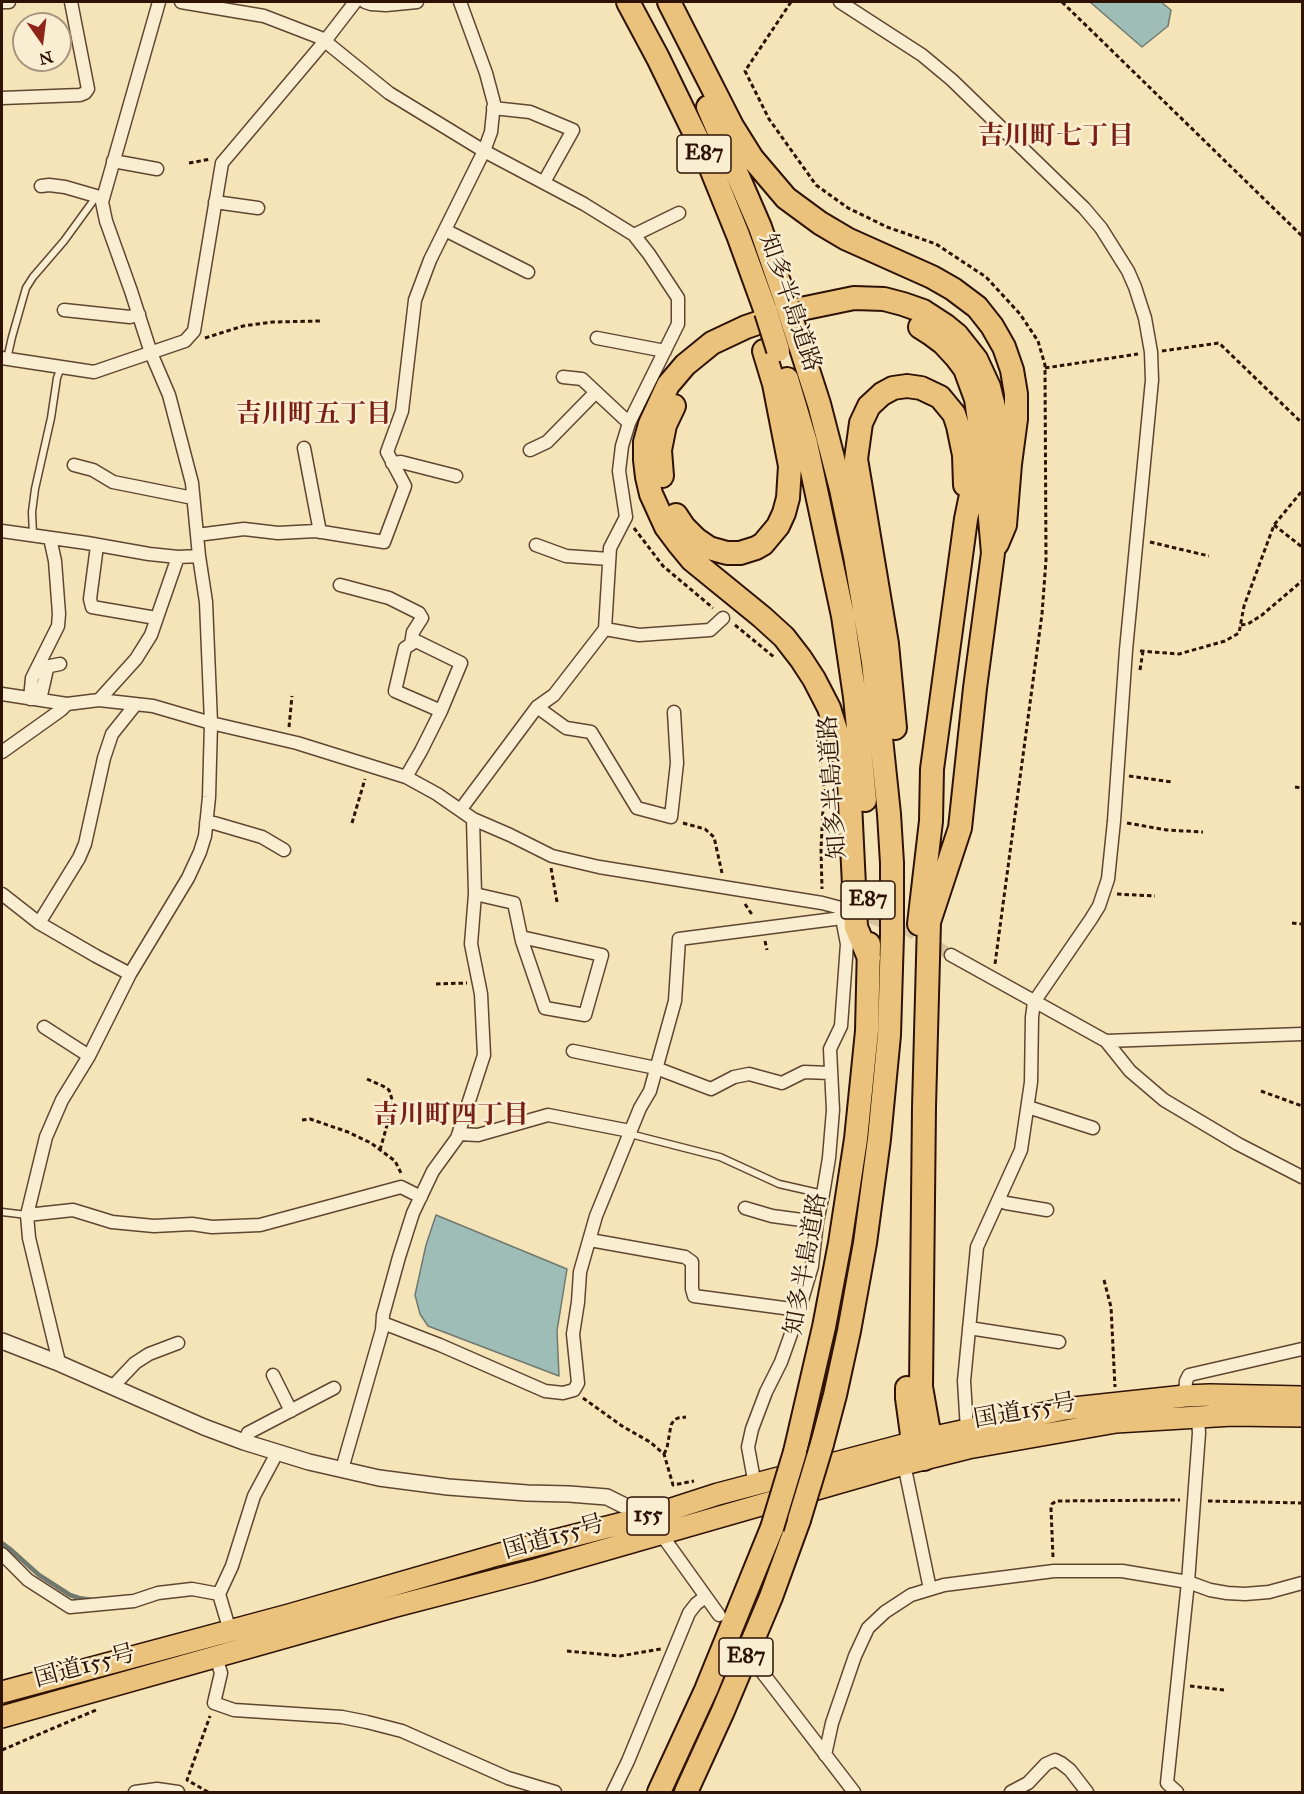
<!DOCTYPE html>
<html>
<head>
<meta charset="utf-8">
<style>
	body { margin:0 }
	#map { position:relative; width:1304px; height:1794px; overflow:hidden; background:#f6e4b9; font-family:"IM FELL Great Primer",serif }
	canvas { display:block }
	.frame { position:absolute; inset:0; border:3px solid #2e1204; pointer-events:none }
	.north { position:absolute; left:12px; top:12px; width:60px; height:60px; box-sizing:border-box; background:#f9edd2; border:2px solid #a89580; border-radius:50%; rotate:166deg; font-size:16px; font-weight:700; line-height:24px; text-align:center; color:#2e1204 }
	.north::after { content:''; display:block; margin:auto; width:21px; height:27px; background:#8f2418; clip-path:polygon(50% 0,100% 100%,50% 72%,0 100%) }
</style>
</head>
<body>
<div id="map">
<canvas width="1304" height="1794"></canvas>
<div class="frame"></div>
<div class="north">N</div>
</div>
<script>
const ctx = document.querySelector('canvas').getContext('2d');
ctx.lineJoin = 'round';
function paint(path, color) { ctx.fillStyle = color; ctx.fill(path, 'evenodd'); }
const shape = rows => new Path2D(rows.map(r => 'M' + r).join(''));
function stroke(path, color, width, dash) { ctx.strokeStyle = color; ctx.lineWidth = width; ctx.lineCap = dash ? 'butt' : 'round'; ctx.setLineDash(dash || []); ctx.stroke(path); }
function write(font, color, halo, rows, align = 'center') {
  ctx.font = font + ' "IM FELL Great Primer","Noto Serif JP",serif'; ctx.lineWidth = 5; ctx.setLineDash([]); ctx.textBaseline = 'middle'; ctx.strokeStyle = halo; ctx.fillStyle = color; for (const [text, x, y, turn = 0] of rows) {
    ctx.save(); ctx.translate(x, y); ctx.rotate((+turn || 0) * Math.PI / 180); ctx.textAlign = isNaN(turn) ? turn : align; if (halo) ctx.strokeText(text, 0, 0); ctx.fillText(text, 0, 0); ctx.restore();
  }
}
const water = shape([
	[1090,2,1161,2,1171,10,1168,26,1142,47,1090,2],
	[436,1215,567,1269,557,1331,559,1376,428,1326,420,1314,415,1295,426,1245,436,1215]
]);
const stream = shape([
	[2,1543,10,1549,39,1575,70,1595,79,1598,92,1600]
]);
const minorTunnel = shape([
	[853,912,906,929,951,955]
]);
const path = shape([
	[791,2,745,71,769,119,816,185,848,208,887,227,936,244,986,277,1020,314,1038,341,1045,365,1046,560,1042,614,995,964],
	[1062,2,1302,236],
	[189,163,211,159],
	[205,338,243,326,273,322,321,321],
	[1162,351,1219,343,1302,423],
	[1045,368,1138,354],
	[1274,525,1302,547],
	[634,528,663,566,713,608],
	[1150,542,1209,556],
	[735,625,774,657],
	[1241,625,1248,624,1262,615,1302,581],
	[1140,651,1179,654,1225,641,1239,633,1244,606,1274,525,1302,491],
	[1140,670,1143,651],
	[289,727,292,696],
	[817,737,824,788,821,849,822,889],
	[1129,776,1172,782],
	[1295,787,1302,788],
	[352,823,365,779],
	[683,823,705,829,714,837,722,873],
	[1127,823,1167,830,1203,832],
	[551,868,557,902],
	[1117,894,1155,896],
	[745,904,753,916],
	[1292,923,1302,924],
	[765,941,767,950],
	[436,984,467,983],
	[367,1079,383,1086,389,1090,391,1096,393,1104,380,1150],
	[1261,1091,1302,1106],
	[302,1120,310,1119,348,1132,371,1143,395,1161,401,1173],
	[1104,1280,1111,1307,1115,1387],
	[583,1398,622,1426,650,1442,664,1454,673,1485,694,1481],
	[664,1454,667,1448,671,1425,674,1420,678,1418,686,1417],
	[1208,1501,1302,1503],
	[1053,1557,1051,1509,1052,1504,1056,1501,1180,1500],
	[567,1651,620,1656,661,1649],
	[1190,1686,1224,1690],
	[2,1750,96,1710],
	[208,1792,187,1780,210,1716]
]);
const service = shape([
	[7,359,12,337,26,288,33,277,64,241,96,197],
	[33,535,32,512,35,489,51,418,57,378,61,367],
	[630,1134,720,1157,779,1184,823,1194],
	[2,1212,27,1215]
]);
const minor = shape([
	[2,2,9,2],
	[181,2,264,16,321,38,389,93,484,151,584,204,634,235,649,254,678,298,678,324,629,423,622,446,619,471,626,517,610,548,605,629,554,695,537,707,461,809],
	[365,2,371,4,386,5,417,2],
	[840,2,922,55,952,80,1084,208,1101,228,1128,271,1135,287,1145,318,1151,352,1152,380,1126,650,1114,821,1108,879,1099,906,1091,919,1034,1002,1032,1017,1031,1082,1021,1150,977,1247,964,1381,967,1430],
	[2,98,80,95,85,93,88,89,71,2],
	[493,108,530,112,573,130,544,182],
	[113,161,157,169],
	[41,186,49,185,65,187,96,196],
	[215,202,258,208],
	[445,230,528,272],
	[634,235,679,213],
	[64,310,130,317,139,314],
	[597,338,665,351],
	[2,358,94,372,185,341,194,331,222,163,325,41,355,2],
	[563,377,582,379,629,423],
	[304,448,320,532],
	[530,450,547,442,596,392],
	[392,463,401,462,456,476],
	[74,465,93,470,113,482,188,497,193,496],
	[2,531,87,543,149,554,178,557,199,556],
	[197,535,244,529,278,533,316,531,384,542,405,486,387,452,402,411,415,300,430,260,484,151,491,132,494,103,486,73,460,2],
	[536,545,566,556,609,559],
	[97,546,90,599,92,607,156,618],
	[340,585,389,598,419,613,422,618,413,632,411,644],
	[605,629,639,635,710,630,723,618],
	[2,694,67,704,99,700,153,706,211,723,297,743,406,777,437,794,473,819,510,835,552,856,599,867,822,903,841,908,842,918],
	[30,699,32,678,58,626,59,614,55,561,50,538],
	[40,700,47,669,50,666,60,664],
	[99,700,136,659,151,635,178,557],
	[537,707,566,728,591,732,637,808,671,817,677,763,674,712],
	[2,752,61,710,67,704],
	[406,777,421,751,441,711,461,663,416,641,405,648,395,691,441,711],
	[206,823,214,823,262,837,284,850],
	[2,894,39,923,96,956,130,974],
	[475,894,514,903,522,941,545,1008,585,1015,602,955,521,937],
	[39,923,79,858,85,844,104,758,112,734,136,704],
	[951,955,1106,1041,1130,1071,1164,1100,1238,1144,1302,1177],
	[44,1027,89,1056],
	[1106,1041,1302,1034],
	[573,1051,656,1068,711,1089,734,1077,749,1074,782,1083,804,1072,830,1073],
	[1028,1107,1093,1128],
	[459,1134,478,1135,548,1115,630,1131],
	[999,1200,1006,1203,1047,1210],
	[745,1208,772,1216,817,1222],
	[27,1215,73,1210,112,1222,154,1226,192,1224,212,1227,260,1225,401,1187,421,1197],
	[590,1240,685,1257,692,1262,692,1289,694,1296,799,1310],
	[383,1323,440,1345,545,1391,563,1393,574,1390,578,1383,573,1334,578,1302,580,1272,596,1216,640,1108,650,1091,675,1001,679,939,842,918,847,944,841,1026,830,1049,833,1110,829,1158,823,1194,817,1222,812,1266,796,1320,781,1362,766,1392,752,1429,748,1447,755,1485],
	[969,1328,1059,1342],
	[56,1362,58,1358,29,1238,27,1215,46,1137,62,1100,89,1056,130,974,188,878,200,852,205,836,209,797,211,723,206,602,199,556,192,483,169,395,151,353,131,291,106,221,102,202,159,2],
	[273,1375,291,1411],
	[114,1388,117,1382,135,1363,149,1354,178,1343],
	[1185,1396,1186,1381,1189,1375,1302,1349],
	[244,1442,248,1433,334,1388],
	[904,1464,930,1589],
	[342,1469,382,1330,383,1315,399,1257,413,1213,433,1171,457,1138,484,1055,481,994,471,944,475,894,473,819],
	[661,1534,719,1615],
	[2,1554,28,1580,70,1607,134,1601,158,1593,192,1589,219,1594],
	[230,1631,219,1594,232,1566,254,1496,277,1453],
	[216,1657,221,1673,214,1703,234,1710,342,1717,367,1722,402,1731,508,1778,555,1792],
	[762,1672,854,1792],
	[825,1755,832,1723,855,1656,868,1628,885,1612,911,1595,944,1585,1054,1571,1122,1571,1188,1582,1210,1590,1227,1593,1245,1594,1269,1592,1302,1583],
	[135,1792,157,1789,178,1792],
	[613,1792,628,1761,689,1613,696,1604,705,1597],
	[1011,1792,1028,1783,1046,1764,1055,1760,1061,1763,1070,1770,1087,1792],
	[1177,1792,1167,1783,1188,1582,1199,1433,1198,1418]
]);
const tertiary = shape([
	[2,1341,56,1362,204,1427,244,1442,309,1462,379,1478,448,1487,527,1493,569,1494,607,1497,647,1517,650,1520]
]);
const trunk = shape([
	[2,1692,289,1615,497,1555,647,1517,718,1494,930,1438,1064,1409,1185,1396,1210,1395,1302,1397],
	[2,1717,396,1606,531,1571,904,1464,968,1448,1116,1422,1232,1415,1302,1416]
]);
const motorway = shape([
	[628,2,658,58,708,161,738,235,766,312],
	[669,2,732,126,752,158,786,198,820,223,847,239,932,277,953,289,977,307,992,326,1004,347,1012,370,1016,394,1016,419,1010,464,1005,525,997,544],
	[708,107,760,227,787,305],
	[799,342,819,404,841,489,855,556,873,662,889,814,892,863,892,935,889,1035,879,1139,865,1243,849,1331,835,1395,822,1444],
	[787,379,806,443,843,616,855,697,865,800],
	[662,476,660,450,665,425,674,406],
	[676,515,684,527,696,539,709,548,727,553,740,553,756,548,763,544,778,526,784,513,788,498,790,466,774,384,764,351],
	[895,728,887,644,856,459,861,423,869,406,882,394,893,388,907,386,921,388,940,397,954,414,958,426,964,455,965,485],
	[919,924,931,821,932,769,966,519,979,456,981,435,976,399,965,369,956,357,943,343,931,334,920,327],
	[869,958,856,927,849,782,842,749,829,708,814,679,801,659,784,637,762,617,692,560,678,543,666,527,651,494,647,477,645,460,645,442,650,424,668,385,685,365,712,343,746,327,796,310,854,298,884,299,903,304,923,311,946,326,957,335,976,359,989,387,994,407,996,447,989,507,993,553,975,688,960,828,929,922,924,1107,921,1387,930,1438,924,1459],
	[907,1388,907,1398,913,1442,924,1459],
	[795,1452,824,1327,840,1243,856,1139,867,1031,869,944],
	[659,1792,706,1690,772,1528],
	[686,1792,723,1711,771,1597,799,1520]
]);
const motorwayBridge = shape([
	[787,305,799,342],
	[766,312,778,350],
	[799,1520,822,1444],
	[772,1528,795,1452]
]);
const shields = [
	[704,154,54],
	[868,900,54],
	[648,1516,42],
	[746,1657,54]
];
const shieldNames = [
	["E87",704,154],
	["E87",868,900],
	["155",648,1516],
	["E87",746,1657]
];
const streetNames = [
	["知多半島道路",789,303,71],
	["知多半島道路",834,787,-94],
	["知多半島道路",807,1264,-80],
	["国道155号",1025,1412,-10],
	["国道155号",554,1538,-16],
	["国道155号",85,1667,-15]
];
const neighbourhoodNames = [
	["吉川町七丁目",1056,138],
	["吉川町五丁目",314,416],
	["吉川町四丁目",451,1117]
];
paint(water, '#9ebdb7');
stroke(water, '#71796f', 1.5);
stroke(stream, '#71796f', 4.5);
stroke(minorTunnel, '#d8c49e', 12, [12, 6]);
stroke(service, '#604631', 9);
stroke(minor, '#604631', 15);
stroke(tertiary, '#604631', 18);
stroke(trunk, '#2e1204', 24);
stroke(motorway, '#2e1204', 26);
stroke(path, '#2e1204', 3, [4.5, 3]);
stroke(service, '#f9edd2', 6);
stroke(minor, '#f9edd2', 12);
stroke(tertiary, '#f9edd2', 15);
stroke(trunk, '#ebc27c', 21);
stroke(motorway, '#ebc27c', 22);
stroke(motorwayBridge, '#2e1204', 26, []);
stroke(motorwayBridge, '#ebc27c', 22);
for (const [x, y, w] of shields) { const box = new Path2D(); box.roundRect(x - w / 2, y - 19, w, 38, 4.5); ctx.fillStyle = '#f9edd2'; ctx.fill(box); stroke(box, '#2e1204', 1.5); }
write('bold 22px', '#2e1204', null, shieldNames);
write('24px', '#2e1204', '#f9edd2', streetNames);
write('bold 26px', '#7a1f14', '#f9edd2', neighbourhoodNames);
</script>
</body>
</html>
